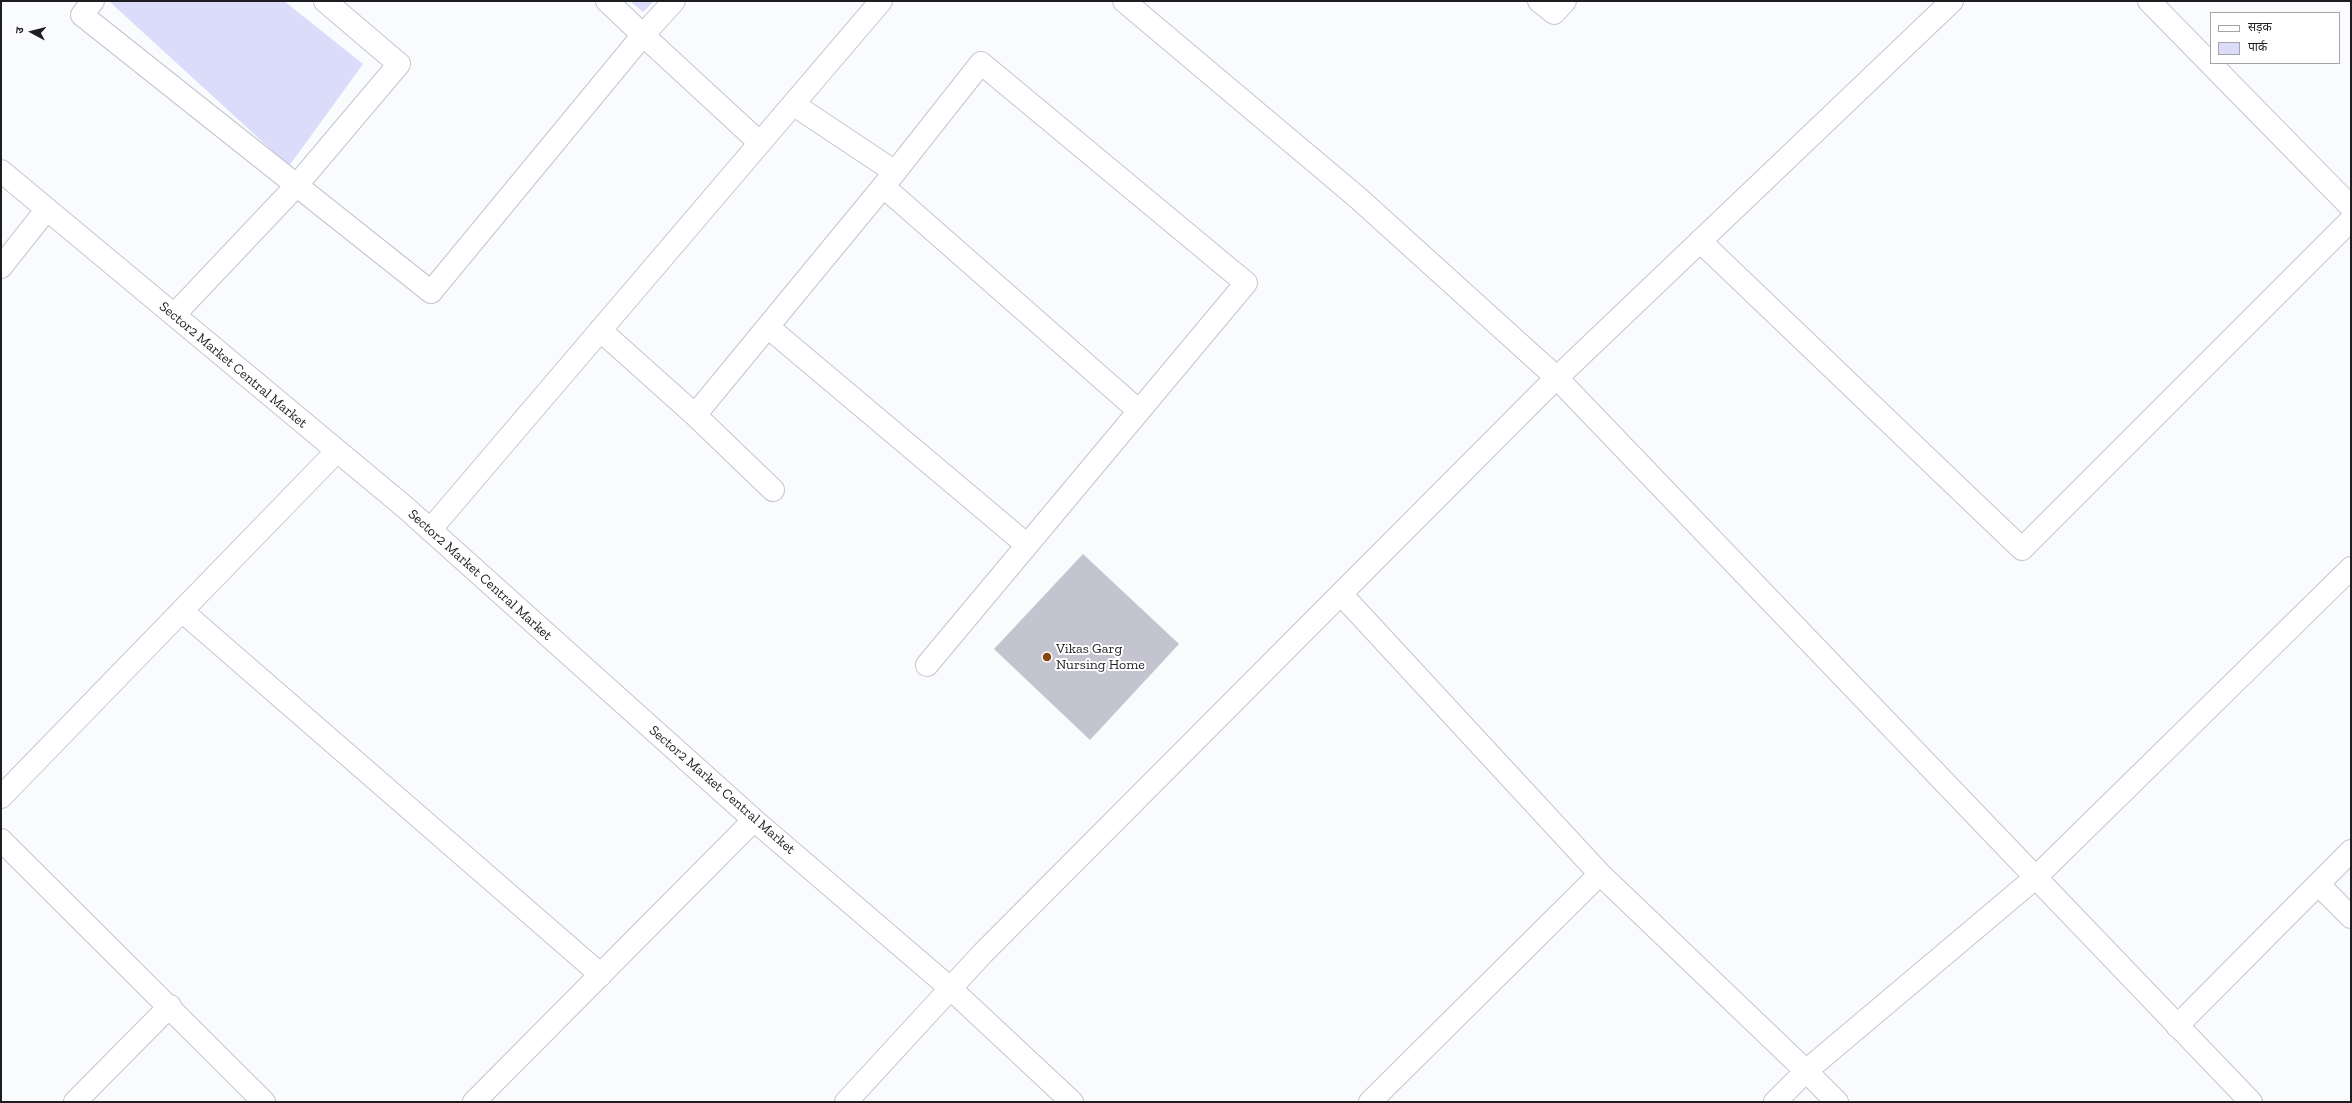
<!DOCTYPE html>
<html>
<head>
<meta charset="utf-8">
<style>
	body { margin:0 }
	#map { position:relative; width:2352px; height:1103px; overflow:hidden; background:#fafbfd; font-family:"Zilla Slab","Noto Sans Devanagari",serif }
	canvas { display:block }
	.frame { position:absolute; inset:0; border:2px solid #1e1e22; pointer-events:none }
	.legend { position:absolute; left:2210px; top:12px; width:130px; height:52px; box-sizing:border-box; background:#fff; border:1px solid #a5a5a7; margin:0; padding:5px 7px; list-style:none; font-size:12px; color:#1e1e22 }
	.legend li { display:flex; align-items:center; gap:8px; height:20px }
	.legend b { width:20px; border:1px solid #a5a5a7 }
	.north { position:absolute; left:12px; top:12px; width:40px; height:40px; -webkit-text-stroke:3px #fff; paint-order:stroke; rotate:277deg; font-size:11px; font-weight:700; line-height:16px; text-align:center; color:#1e1e22 }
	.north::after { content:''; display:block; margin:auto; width:14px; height:18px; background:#1e1e22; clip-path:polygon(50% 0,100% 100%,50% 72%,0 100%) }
</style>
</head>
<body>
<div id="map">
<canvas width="2352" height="1103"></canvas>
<div class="frame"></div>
<ul class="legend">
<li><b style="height:5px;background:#fff"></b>सड़क</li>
<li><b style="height:11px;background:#dbdcfa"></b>पार्क</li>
</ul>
<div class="north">उ</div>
</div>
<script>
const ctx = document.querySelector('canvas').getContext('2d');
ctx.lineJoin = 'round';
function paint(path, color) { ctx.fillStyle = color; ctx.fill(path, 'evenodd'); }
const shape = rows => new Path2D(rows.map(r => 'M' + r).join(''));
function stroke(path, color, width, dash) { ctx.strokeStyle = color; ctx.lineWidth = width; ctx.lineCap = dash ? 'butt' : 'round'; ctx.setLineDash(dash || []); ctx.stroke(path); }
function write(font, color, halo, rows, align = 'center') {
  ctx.font = font + ' "Zilla Slab",serif'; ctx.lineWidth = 4; ctx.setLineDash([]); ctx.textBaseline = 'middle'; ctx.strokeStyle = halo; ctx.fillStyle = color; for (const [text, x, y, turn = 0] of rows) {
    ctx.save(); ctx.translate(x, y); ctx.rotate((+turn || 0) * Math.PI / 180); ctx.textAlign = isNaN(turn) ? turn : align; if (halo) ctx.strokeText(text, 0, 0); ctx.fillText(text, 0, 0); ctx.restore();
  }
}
const green = shape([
	[112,1,284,1,363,64,289,166,111,3],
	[630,1,654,1,643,12]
]);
const building = shape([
	[1083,554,1179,644,1090,740,994,649]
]);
const street = shape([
	[93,1,82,15,431,292,643,35,607,1],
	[674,1,643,35,760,143],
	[1124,1,1357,197,1557,378,2251,1102],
	[1539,1,1554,13,1565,1],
	[793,104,895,172,981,63,1246,283,927,665],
	[1,171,406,508,754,820,950,988,1072,1102],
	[884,187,1139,411],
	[1700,241,2022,549,2351,220],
	[1,267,47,209],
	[174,315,296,186,399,64,325,1],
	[768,327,1027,545],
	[600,330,695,415,895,172],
	[695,415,773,490],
	[430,530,881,1],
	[1341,594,1600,874,1370,1102],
	[182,611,601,975],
	[1,797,337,451],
	[1,840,264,1102],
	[1600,874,1806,1071,2035,878,2351,568],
	[2318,884,2351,917],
	[2177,1026,2351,851],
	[75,1102,170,1006],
	[474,1102,754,820],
	[1775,1102,1806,1071,1837,1102]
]);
const secondary = shape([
	[2149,1,2351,207],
	[846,1102,983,953,1542,392,1952,1]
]);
const markers = [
	[1047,657,5,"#86460f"]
];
const streetNames = [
	["Sector2 Market Central Market",233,365,40],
	["Sector2 Market Central Market",480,575,42],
	["Sector2 Market Central Market",722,790,41]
];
const poiNames = [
	["Vikas Garg",1056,649],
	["Nursing Home",1056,665]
];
paint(green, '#dbdcfa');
paint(building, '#c4c4d0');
stroke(street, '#c5c5d2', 24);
stroke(secondary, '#c5c5d2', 24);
stroke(street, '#fff', 22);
stroke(secondary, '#fff', 22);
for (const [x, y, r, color] of markers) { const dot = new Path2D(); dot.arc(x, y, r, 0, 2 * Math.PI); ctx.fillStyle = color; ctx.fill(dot); stroke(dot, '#fff', 1.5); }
write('14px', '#1e1e22', '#fff', streetNames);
write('14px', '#1e1e22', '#fff', poiNames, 'left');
</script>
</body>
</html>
